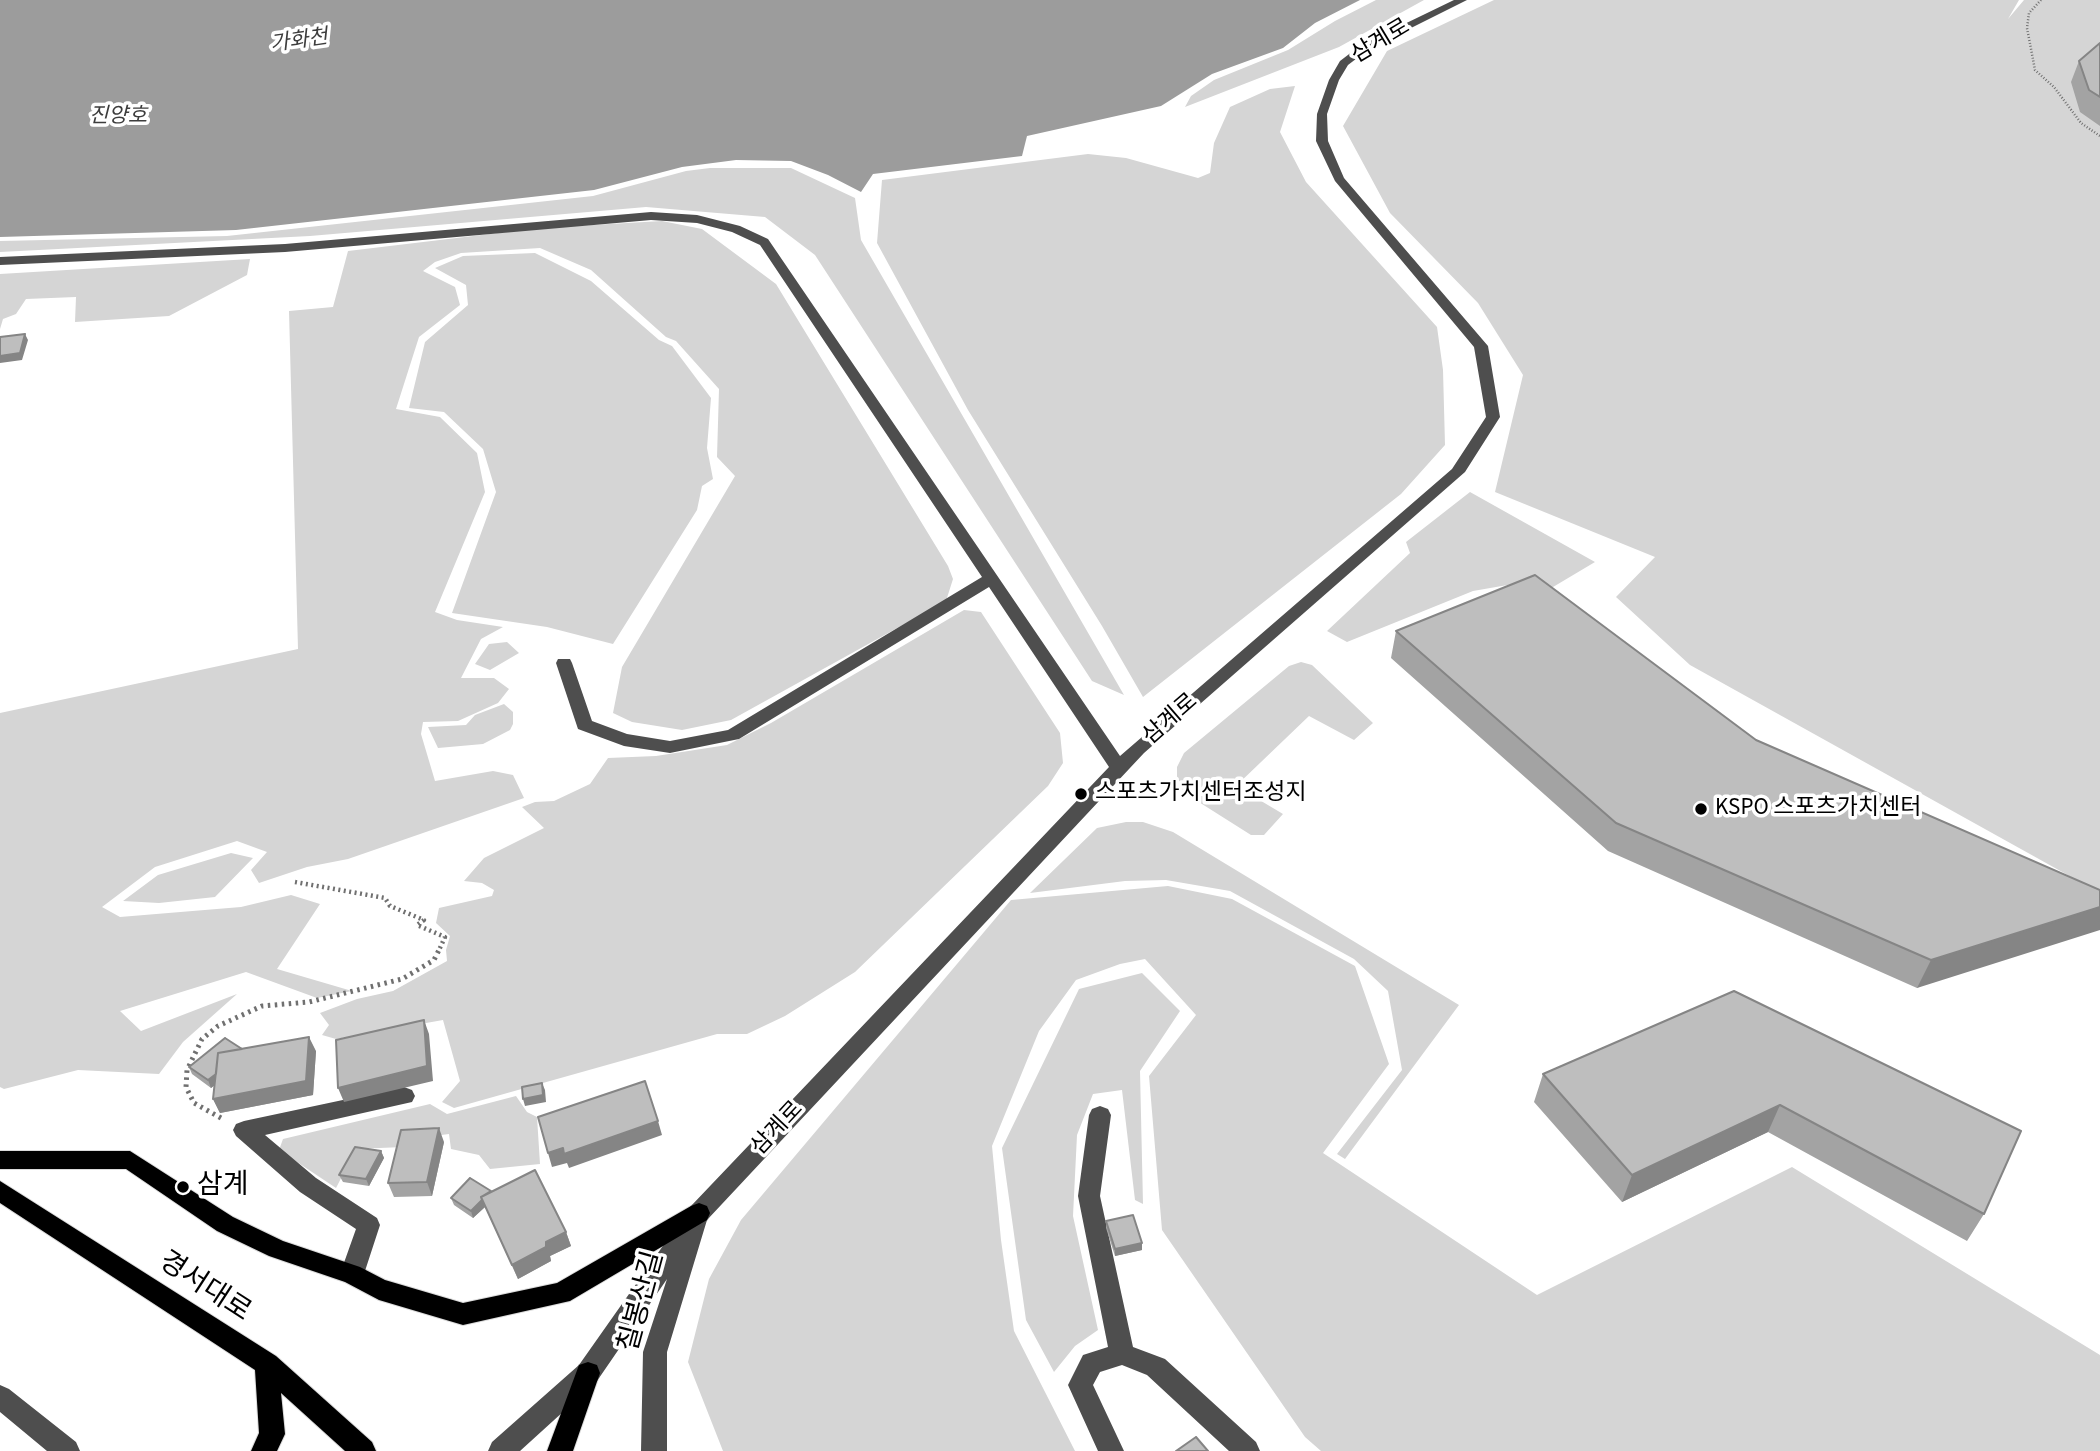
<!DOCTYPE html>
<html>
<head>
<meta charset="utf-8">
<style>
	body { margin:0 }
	canvas { display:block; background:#fff }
</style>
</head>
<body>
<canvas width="2100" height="1451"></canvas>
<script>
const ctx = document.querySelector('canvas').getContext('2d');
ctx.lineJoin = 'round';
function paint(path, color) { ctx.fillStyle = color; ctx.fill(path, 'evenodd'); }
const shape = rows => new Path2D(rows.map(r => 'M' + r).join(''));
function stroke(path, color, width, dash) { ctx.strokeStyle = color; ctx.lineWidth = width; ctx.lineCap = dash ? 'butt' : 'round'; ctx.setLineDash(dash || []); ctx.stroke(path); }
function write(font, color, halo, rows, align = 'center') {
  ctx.font = font + ' "Source Sans 3","Noto Sans KR",sans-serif'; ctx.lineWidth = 7; ctx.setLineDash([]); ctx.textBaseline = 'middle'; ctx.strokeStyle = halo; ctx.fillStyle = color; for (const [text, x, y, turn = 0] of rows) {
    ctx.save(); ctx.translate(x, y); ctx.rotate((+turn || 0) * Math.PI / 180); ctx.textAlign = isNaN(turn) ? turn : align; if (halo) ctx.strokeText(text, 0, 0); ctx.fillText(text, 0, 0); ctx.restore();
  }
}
const green = shape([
	[1376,0,1424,0,1339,47,1185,107,1191,96,1214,80,1288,50,1335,21],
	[1494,0,2019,0,2008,19,2024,0,2100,0,2100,893,1690,665,1616,597,1655,557,1495,492,1523,375,1478,303,1390,213,1343,126,1387,51],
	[1295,86,1280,132,1306,182,1437,327,1443,370,1445,445,1401,494,1143,697,1102,626,968,410,877,243,882,180,1088,154,1126,158,1198,178,1210,173,1214,143,1230,107,1270,89],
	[710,168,791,168,855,198,861,240,1124,695,1092,681,815,255,765,217,646,207,310,236,0,252,0,241,227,236,593,196,686,171],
	[662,221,702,229,776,284,948,566,953,579,946,601,731,720,682,730,632,722,613,713,622,667,735,476,717,457,719,389,676,341,666,337,591,270,540,248,461,253,435,262,423,271,455,287,460,305,419,337,396,409,440,417,477,453,485,492,435,612,457,620,503,627,481,639,461,678,494,678,509,689,498,703,458,721,423,722,421,734,435,781,493,771,513,775,524,798,348,859,307,867,259,883,251,870,267,852,237,841,155,867,102,907,120,917,241,907,291,895,320,904,277,969,352,991,317,998,246,972,120,1011,141,1031,237,994,183,1042,159,1074,78,1070,4,1089,0,1087,0,713,298,649,289,311,333,307,348,251,540,228],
	[535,253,591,281,659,340,672,346,711,398,707,448,713,479,702,486,697,510,613,644,547,627,452,613,496,492,483,449,444,412,409,408,425,342,468,305,466,285,435,268,463,256],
	[250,259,247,275,169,316,75,322,76,297,26,299,16,314,3,319,0,329,0,274],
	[1470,492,1595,562,1548,590,1519,583,1473,591,1347,642,1327,631,1410,553,1406,542],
	[964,610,981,612,1060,733,1063,763,1048,786,855,972,785,1016,747,1034,717,1034,454,1108,442,1102,460,1081,443,1020,336,1039,322,1035,329,1025,320,1013,357,999,393,991,447,961,446,950,450,936,436,923,439,908,492,896,494,890,482,883,464,881,484,858,544,828,522,807,535,802,554,801,590,784,608,758,656,756,727,745,771,723],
	[507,642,519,653,490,670,475,664,489,644],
	[1301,662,1312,665,1373,723,1354,740,1309,716,1236,786,1283,814,1264,835,1251,835,1183,792,1177,780,1177,767,1184,753,1289,666],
	[504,704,513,712,513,724,510,730,483,744,438,748,428,727,466,725,475,715],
	[1126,822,1143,822,1173,832,1459,1005,1345,1159,1337,1154,1402,1070,1388,991,1354,959,1230,891,1166,880,1125,881,1030,893,1097,828],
	[231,853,253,858,215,897,159,903,123,901,158,875],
	[1168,886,1232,899,1355,966,1389,1064,1323,1153,1537,1295,1792,1167,2100,1355,2100,1451,1321,1451,1305,1437,1162,1230,1149,1076,1196,1015,1145,959,1120,964,1076,980,1039,1031,992,1146,1001,1240,1014,1331,1075,1451,723,1451,688,1362,709,1279,741,1220,1011,900],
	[1142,973,1180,1011,1140,1071,1143,1204,1135,1200,1122,1090,1093,1094,1077,1135,1073,1216,1098,1330,1075,1346,1054,1372,1026,1320,1002,1148,1079,989],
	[516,1096,527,1112,537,1117,540,1164,490,1169,479,1155,451,1149,449,1134,410,1139,403,1147,356,1149,336,1188,279,1150,283,1139,430,1104,447,1114]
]);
const water = shape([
	[0,0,1360,0,1315,23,1283,48,1212,74,1161,106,1027,136,1022,156,873,174,861,192,828,175,791,161,736,160,682,167,594,190,236,230,0,237]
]);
const pathFar2 = shape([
	[2041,0,2029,13,2027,28,2035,70,2054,87,2081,123,2100,136]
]);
const pathFar1 = shape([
	[295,882,385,898,390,906,424,920,417,925,445,937,439,950]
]);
const path = shape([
	[221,1118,194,1103,186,1087,187,1070,202,1039,218,1026,262,1006,309,1002,402,979,434,960,440,948]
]);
const minor = shape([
	[1454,0,1467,0,1369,49,1348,65,1339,80,1327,114,1328,141,1344,178,1488,346,1500,417,1465,472,1144,753,707,1220,667,1352,667,1451,641,1451,643,1352,667,1279,597,1381,520,1451,488,1451,492,1442,579,1365,691,1206,1109,767,989,587,739,739,670,753,624,746,578,729,556,663,558,659,570,659,572,663,592,721,627,734,670,741,728,730,982,577,760,245,732,232,697,223,651,220,285,252,0,265,0,257,285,244,651,212,697,215,740,226,768,239,1120,756,1452,469,1486,417,1474,347,1335,181,1316,141,1317,114,1329,80,1340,61,1361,45,1454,0],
	[404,1087,412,1090,415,1096,412,1102,265,1135,316,1178,377,1218,380,1225,364,1274,360,1281,352,1284,344,1281,340,1274,356,1229,300,1192,236,1136,233,1130,236,1124,244,1121,404,1087],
	[1100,1106,1108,1109,1111,1115,1100,1196,1133,1347,1165,1359,1256,1442,1260,1451,1229,1451,1147,1375,1122,1365,1100,1372,1093,1385,1124,1451,1098,1451,1068,1385,1083,1355,1108,1347,1078,1196,1089,1115,1092,1109,1100,1106],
	[0,1385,9,1389,76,1442,80,1451,47,1451,0,1412,0,1385]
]);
const major = shape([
	[0,1151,130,1151,233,1217,283,1241,360,1267,385,1280,463,1303,557,1283,691,1206,699,1203,707,1206,710,1213,707,1220,570,1301,463,1325,379,1300,345,1282,269,1256,217,1231,126,1169,0,1169,0,1151],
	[0,1181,276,1356,372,1442,376,1451,345,1451,281,1393,285,1434,277,1451,251,1451,259,1433,255,1370,0,1203,0,1181],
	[588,1362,597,1365,600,1373,573,1451,547,1451,579,1365,588,1362]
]);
const wall = shape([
	[2100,43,2100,126,2080,112,2071,82,2079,61],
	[1396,631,1756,740,2100,890,1917,988,1608,851,1391,658],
	[1734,991,1984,1214,1967,1241,1768,1132,1622,1202,1534,1102,1543,1074],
	[242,1049,316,1051,313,1095,220,1113,213,1099,215,1085,211,1088,192,1074,189,1067],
	[444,1142,432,1196,394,1197,388,1183],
	[381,1151,384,1158,369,1186,343,1182,339,1175],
	[491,1191,566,1232,571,1246,550,1256,551,1261,518,1279,485,1207,473,1218,454,1205,451,1198],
	[1106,1221,1142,1243,1142,1250,1115,1256,1106,1228]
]);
const shadedWall = shape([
	[25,334,28,340,22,360,0,363,0,356],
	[2100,907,2100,930,1917,988,1931,960],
	[424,1020,429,1034,433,1081,344,1102,338,1088],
	[309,1037,316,1051,313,1095,220,1113,213,1099],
	[234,1058,224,1078,211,1088,208,1080],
	[542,1083,545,1090,546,1102,525,1106,523,1099],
	[1780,1105,1768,1132,1622,1202,1632,1175],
	[658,1121,662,1135,569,1168,567,1163,552,1167,548,1153],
	[439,1128,444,1142,432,1196,427,1182],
	[381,1151,384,1158,369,1186,366,1179],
	[482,1200,485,1207,473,1218,471,1211],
	[566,1232,571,1246,550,1256,551,1261,518,1279,512,1265,546,1242],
	[1142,1243,1142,1250,1115,1256,1115,1249]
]);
const building = shape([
	[2100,43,2100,97,2089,90,2079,61,2100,43],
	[25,334,20,353,0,356,0,337,25,334],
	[1535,575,1756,740,2100,890,2100,907,1931,960,1616,823,1396,631,1535,575],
	[1734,991,2021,1131,1984,1214,1780,1105,1632,1175,1543,1074,1734,991],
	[424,1020,427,1066,338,1088,336,1040,424,1020],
	[309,1037,306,1081,213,1099,218,1053,309,1037],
	[225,1038,242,1049,218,1053,216,1074,208,1080,189,1067,225,1038],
	[645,1081,658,1121,564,1154,563,1148,548,1153,538,1117,645,1081],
	[542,1083,543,1095,523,1099,522,1087,542,1083],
	[439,1128,427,1182,388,1183,401,1130,439,1128],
	[355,1147,381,1151,366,1179,339,1175,355,1147],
	[535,1170,566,1232,546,1242,546,1247,512,1265,481,1197,535,1170],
	[470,1178,491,1191,481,1197,482,1200,471,1211,451,1198,470,1178],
	[1133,1215,1142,1243,1115,1249,1106,1221,1133,1215],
	[1196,1437,1208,1451,1176,1451,1196,1437]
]);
const markers = [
	[1081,794,7,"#000"],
	[1701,809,7,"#000"],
	[183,1187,7,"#000"]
];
const farWaternames = [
	["가화천",299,42,-8],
	["진양호",118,117]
];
const streetNames = [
	["삼계로",1381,42,-31],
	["삼계로",1171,720,-41],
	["삼계로",778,1129,-47]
];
const poiNames = [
	["스포츠가치센터조성지",1095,794],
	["KSPO 스포츠가치센터",1715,809]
];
const nearPoinames = [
	["삼계",197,1187]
];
const nearStreetnames = [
	["경서대로",204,1288,33],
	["칠봉산길",643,1302,-75]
];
paint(green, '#d5d5d5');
paint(water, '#9c9c9c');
stroke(major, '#dbdbdb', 2);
stroke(pathFar2, '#707070', 2.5, [1, 2]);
stroke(pathFar1, '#707070', 4.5, [2, 3.5]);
stroke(path, '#707070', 5, [2.5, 4.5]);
paint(minor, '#4e4e4e');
paint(major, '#000');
paint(wall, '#a3a3a3');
paint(shadedWall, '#858585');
paint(building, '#bebebe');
stroke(building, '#858585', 2);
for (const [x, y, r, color] of markers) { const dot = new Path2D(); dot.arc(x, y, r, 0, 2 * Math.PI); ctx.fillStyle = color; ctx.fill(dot); stroke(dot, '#fff', 2.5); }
write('italic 21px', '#3d3d3d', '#fff', farWaternames);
write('23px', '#000', '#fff', streetNames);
write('23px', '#000', '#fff', poiNames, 'left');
write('28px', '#000', '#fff', nearPoinames, 'left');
write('28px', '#000', '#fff', nearStreetnames);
</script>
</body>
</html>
